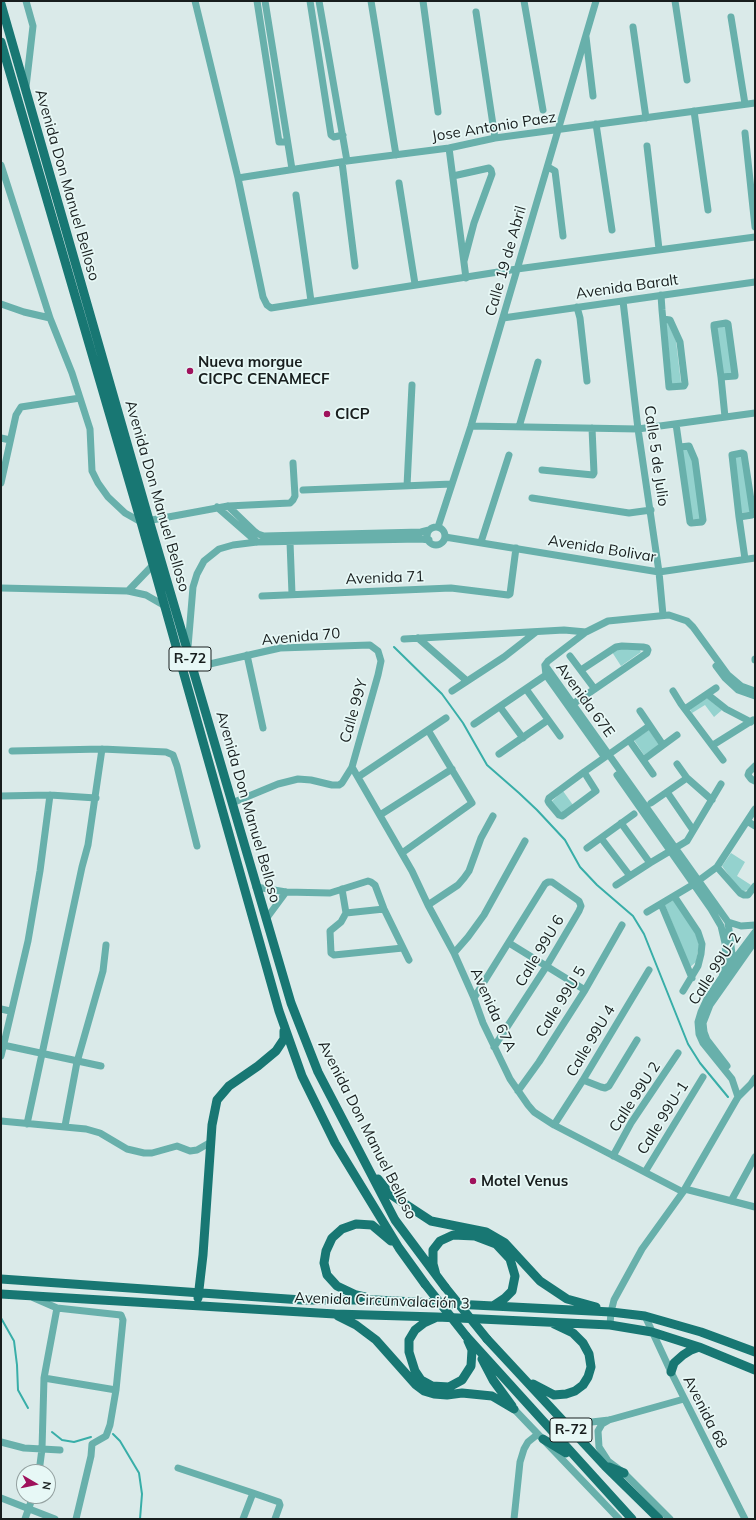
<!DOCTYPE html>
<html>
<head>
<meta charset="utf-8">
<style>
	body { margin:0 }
	#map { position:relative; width:756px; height:1520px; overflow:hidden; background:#daeae9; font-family:Mulish,sans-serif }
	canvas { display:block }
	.frame { position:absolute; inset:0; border:2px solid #181e1e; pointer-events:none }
	.north { position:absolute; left:16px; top:1464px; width:40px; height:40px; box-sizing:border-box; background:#e7f8f6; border:1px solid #94a1a0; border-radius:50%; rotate:99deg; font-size:11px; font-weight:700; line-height:16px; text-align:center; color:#181e1e }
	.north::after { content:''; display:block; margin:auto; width:14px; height:18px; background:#9f125c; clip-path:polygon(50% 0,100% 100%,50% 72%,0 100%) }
</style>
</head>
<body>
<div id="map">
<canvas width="756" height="1520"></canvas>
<div class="frame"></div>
<div class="north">N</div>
</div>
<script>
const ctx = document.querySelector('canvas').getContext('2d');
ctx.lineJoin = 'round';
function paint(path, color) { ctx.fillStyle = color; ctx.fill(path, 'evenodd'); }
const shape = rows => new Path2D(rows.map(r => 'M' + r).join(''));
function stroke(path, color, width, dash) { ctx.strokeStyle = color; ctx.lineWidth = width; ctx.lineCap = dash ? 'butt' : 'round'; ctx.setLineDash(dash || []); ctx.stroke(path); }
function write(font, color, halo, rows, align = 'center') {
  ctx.font = font + ' Mulish,sans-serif'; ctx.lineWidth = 3.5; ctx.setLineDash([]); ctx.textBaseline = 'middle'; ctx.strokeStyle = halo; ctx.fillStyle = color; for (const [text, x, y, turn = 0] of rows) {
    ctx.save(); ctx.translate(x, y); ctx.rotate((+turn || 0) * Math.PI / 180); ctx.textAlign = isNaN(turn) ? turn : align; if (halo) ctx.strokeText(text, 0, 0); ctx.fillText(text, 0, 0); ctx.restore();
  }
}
const green = shape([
	[666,323,668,323,676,341,681,383,672,385],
	[726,326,732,373,723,375,717,328],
	[689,449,694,458,701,519,691,519,682,450],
	[742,455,750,512,741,513,734,457],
	[621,648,639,649,641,652,621,666,612,652],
	[707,698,722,710,714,717,705,705,692,713,690,709],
	[649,730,659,745,644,755,634,740],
	[563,791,573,805,562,814,551,802],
	[731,853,745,862,737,876,751,885,748,890,741,892,722,866],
	[674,900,695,932,699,945,696,962,690,967,665,905]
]);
const stream = shape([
	[394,647,442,694,463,723,487,765,519,793,537,810,565,840,580,867,597,885,633,916,644,934,688,1044,700,1063,728,1097],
	[1,1318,14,1341,17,1365,18,1390,28,1408],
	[52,1432,62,1440,74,1442,91,1437],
	[113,1434,120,1441,139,1473,142,1494,140,1519]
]);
const minor = shape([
	[195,1,238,178,263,297,267,305,271,308,517,269,755,237],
	[257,1,279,142,287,142],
	[265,1,292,169],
	[310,1,331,135,334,137,343,135],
	[319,1,347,161],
	[371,1,396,155],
	[423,1,438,112],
	[524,1,543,110],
	[675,1,687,80],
	[476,12,495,138],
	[731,17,745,104],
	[633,27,646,118],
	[586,37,593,96],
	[26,87,33,26,26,1],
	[694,111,708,210],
	[596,124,612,230],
	[745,133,755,227],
	[647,146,659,249],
	[449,148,466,278],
	[342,162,355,266],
	[1,165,50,318,72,373,90,429,92,471,98,483,108,497,125,513,141,522,228,506,290,503,293,500,295,496,293,463],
	[548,167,555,171,563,236],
	[453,176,489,168,491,170,492,174,474,223,464,261],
	[238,178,347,161,449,148,495,138,755,103],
	[399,183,415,284],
	[296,195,311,301],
	[661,295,662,310,669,387,684,386,685,384,680,342,670,320,663,319],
	[623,301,638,429,659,572,663,615],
	[1,304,24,312,50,318],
	[577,307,580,318,587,381],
	[503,318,755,282],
	[721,377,735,376,735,375,728,324,726,323,714,325,714,327,721,377,725,417],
	[676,424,690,522,691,523,702,522,703,520,695,460,689,446,680,447],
	[471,426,638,429,755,413],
	[519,427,538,362],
	[1,438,10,440],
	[542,470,593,475,594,473,592,428],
	[1,483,16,415,21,407,80,398],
	[407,486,412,385],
	[303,490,452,484],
	[532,498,629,513,651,510],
	[228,506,254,531,258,534,264,536,421,532,429,530],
	[217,507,257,542],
	[739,517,752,515,753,513,744,454,742,453,732,455,739,517,745,559],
	[438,527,471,426,596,1],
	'427 536a9 9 0 1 1 18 0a9 9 0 1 1-18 0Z',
	[445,537,659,572,755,558],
	[290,542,292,594],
	[481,542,509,455],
	[1,588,128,591,146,595,165,606],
	[128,591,152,566],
	[262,596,451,588,508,595,510,594,516,548],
	[418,638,467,681],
	[404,639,564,630,586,632],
	[188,647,193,587,197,574,204,561,219,549,233,545,257,542,421,539,429,540],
	[247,655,263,728],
	[570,656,594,688],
	[755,659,755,660],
	[545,665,728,922,732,954,728,978],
	[545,665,548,661,586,632,608,621,669,615,687,621,693,627,728,675,741,686,755,691],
	[545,666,546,675,603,755],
	[716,666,725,678,738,690,755,696],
	[192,668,280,648,370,645,378,651,381,661,378,675,352,767,342,783,339,785,332,785,311,780,298,779,278,784,232,803],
	[526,689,560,736],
	[452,691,504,657,536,632],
	[673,691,681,704,723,760],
	[707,694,726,709,751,722],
	[570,706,647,653,648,650,647,648,643,647,622,646,616,647,581,670],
	[500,707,523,738],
	[685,709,716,688],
	[640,711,663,745],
	[474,724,549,673],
	[629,740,653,774],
	[713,745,753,720],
	[12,751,102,749,166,752,173,755,177,766,197,846],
	[499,754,548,720],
	[643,760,677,735],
	[677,764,687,778,712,800],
	[755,766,749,772,748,775,751,779,755,781],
	[352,767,412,871,428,905,454,953,474,998,483,1023,510,1079,528,1105,534,1112,554,1125,683,1192],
	[584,772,596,791,565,814,562,816,559,815,549,803,548,801,549,798,584,772,649,726],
	[617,775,711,909,721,926,725,943,726,957,722,978],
	[358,777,446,718],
	[667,792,693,830],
	[1,796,50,795,96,798],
	[651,803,687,778],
	[380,815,452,769],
	[747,821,755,826],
	[621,823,650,863],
	[601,838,630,876],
	[587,848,634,814],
	[402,853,472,803,428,730],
	[717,867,740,893,744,895,748,895,751,891,755,886],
	[616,885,650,863,687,841,721,784],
	[256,887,286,892,330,893,368,881,371,882,375,885,384,909,409,960],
	[342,889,346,913,341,922,330,931,331,953,334,955,403,948],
	[674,896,698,932,702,944,701,954,698,966,683,991],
	[661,904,692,978],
	[428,905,458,885,464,878,469,871,481,838,493,816],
	[647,912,694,884,717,867,755,809],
	[346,913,384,909],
	[266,919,286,892],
	[728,922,741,926,755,925],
	[509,943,585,990],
	[454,953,468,937,484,915,525,841],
	[731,964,755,932],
	[724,974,707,999,701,1012,698,1022,699,1034,703,1043,732,1079,738,1097],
	[474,998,545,884,548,882,552,882,579,901,581,906,579,911,546,967,494,1047],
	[1,1009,10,1011],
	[3,1045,101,1066],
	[1,1056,28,941,40,871,50,795],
	[727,1066,707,1040,704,1032,703,1023,710,1005,755,941],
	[583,1080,601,1087,605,1088,609,1086,637,1040],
	[518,1091,539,1062,585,990,622,925],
	[1,1121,86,1129,100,1133,127,1149,144,1153,152,1153,177,1146,190,1151,197,1150,211,1142],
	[27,1124,82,867,88,845,102,749],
	[554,1125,583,1080,649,970],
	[65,1126,77,1062,103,971,106,945],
	[613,1156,631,1123,678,1053],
	[645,1172,703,1077],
	[685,1189,755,1207],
	[731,1201,755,1157],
	[34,1298,57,1308,121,1315,123,1320,116,1390,110,1425,106,1436,92,1444,91,1456,76,1519],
	[645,1316,671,1372,745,1519],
	[610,1325,611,1312,614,1300,642,1249,683,1192,738,1097,751,1084,755,1078],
	[44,1378,116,1390],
	[514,1409,619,1519],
	[609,1420,602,1424,598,1431,599,1447,608,1461,624,1473,670,1519],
	[566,1425,609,1420,684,1399],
	[1,1442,24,1448,60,1450],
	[178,1468,253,1493],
	[39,1472,42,1449,44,1378,57,1308],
	[1,1498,55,1519],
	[25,1519,33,1496],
	[243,1519,253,1493,279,1502,280,1505,275,1519],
	[514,1519,520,1462,524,1449,528,1442,538,1434]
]);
const major = shape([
	[1,4,149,520,291,1003,318,1072,395,1220,445,1287],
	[1,42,141,522,279,1011,302,1076,335,1143,399,1248,425,1284],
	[378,1179,390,1194,431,1221,486,1232,505,1243,540,1281,567,1299,596,1307],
	[436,1275,433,1264,433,1250,440,1241,453,1235,475,1236,496,1244,510,1259,515,1276,512,1291,505,1298,493,1306],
	[1,1279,302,1300,376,1300,611,1312,645,1316,701,1332,755,1352],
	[1,1294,335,1314,437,1317,610,1325,652,1332,699,1347,755,1370],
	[365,1297,356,1295,337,1286,327,1275,324,1263,326,1251,332,1238,342,1229,356,1224,372,1225,391,1241],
	[198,1298,203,1255,212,1125,217,1100,229,1086,258,1066,276,1051,284,1039,284,1031],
	[338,1316,356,1325,376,1340,416,1385,424,1391,434,1394,447,1395,462,1393,492,1396,514,1409],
	[435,1318,424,1323,415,1330,409,1340,409,1352,415,1371,421,1380,432,1386,449,1387,462,1380,471,1366,472,1350,468,1341],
	[466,1336,632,1519],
	[487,1339,605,1466,659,1519],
	[482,1359,493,1380,512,1406],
	[671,1372,674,1363,683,1355,691,1350,699,1347],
	[533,1384,554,1395,566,1394,575,1391,583,1385,588,1377,591,1367,589,1354,583,1343,573,1333,554,1324],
	[543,1439,566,1453],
	[609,1467,624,1473]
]);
const majorBridge = shape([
	[425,1284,466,1336],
	[445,1287,487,1339]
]);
const markers = [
	[190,371,4,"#9f125c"],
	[327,414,4,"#9f125c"],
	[473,1181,4,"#9f125c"]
];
const shields = [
	[190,659,42],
	[571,1430,42]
];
const shieldNames = [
	["R-72",190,659],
	["R-72",571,1430]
];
const streetNames = [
	["Jose Antonio Paez",494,127,-9],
	["Avenida Don Manuel Belloso",67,185,74],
	["Calle 19 de Abril",506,261,-74],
	["Avenida Baralt",627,287,-8],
	["Calle 5 de Julio",656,456,82],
	["Avenida Don Manuel Belloso",157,496,74],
	["Avenida Bolivar",602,549,9],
	["Avenida 71",385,578,-2],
	["Avenida 70",301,637,-5],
	["Avenida 67E",585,700,54],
	["Calle 99Y",354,711,-74],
	["Avenida Don Manuel Belloso",248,807,74],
	["Calle 99U 6",540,951,-59],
	["Calle 99U-2",715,969,-57],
	["Calle 99U 5",561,1002,-58],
	["Avenida 67A",493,1010,66],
	["Calle 99U 4",591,1041,-59],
	["Calle 99U 2",635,1097,-57],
	["Calle 99U-1",663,1118,-58],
	["Avenida Don Manuel Belloso",367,1130,63],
	["Avenida Circunvalación 3",382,1301,2],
	["Avenida 68",705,1412,63]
];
const poiNames = [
	["Nueva morgue",198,362],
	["CICPC CENAMECF",198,379],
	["CICP",335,414],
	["Motel Venus",481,1181]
];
paint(green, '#94d2ce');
stroke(stream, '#38aea8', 2);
stroke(minor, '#68b0ab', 7);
stroke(major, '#187773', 9);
stroke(majorBridge, '#187773', 9);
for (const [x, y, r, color] of markers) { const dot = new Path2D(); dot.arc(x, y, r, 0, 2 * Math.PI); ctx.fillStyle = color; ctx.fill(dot); stroke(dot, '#e7f8f6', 1.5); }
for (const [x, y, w] of shields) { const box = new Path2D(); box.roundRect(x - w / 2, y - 12, w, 24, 3); ctx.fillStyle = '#e7f8f6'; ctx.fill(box); stroke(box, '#181e1e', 1); }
write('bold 14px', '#181e1e', null, shieldNames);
write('15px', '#181e1e', '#e7f8f6', streetNames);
write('bold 15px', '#181e1e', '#e7f8f6', poiNames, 'left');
</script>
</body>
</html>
